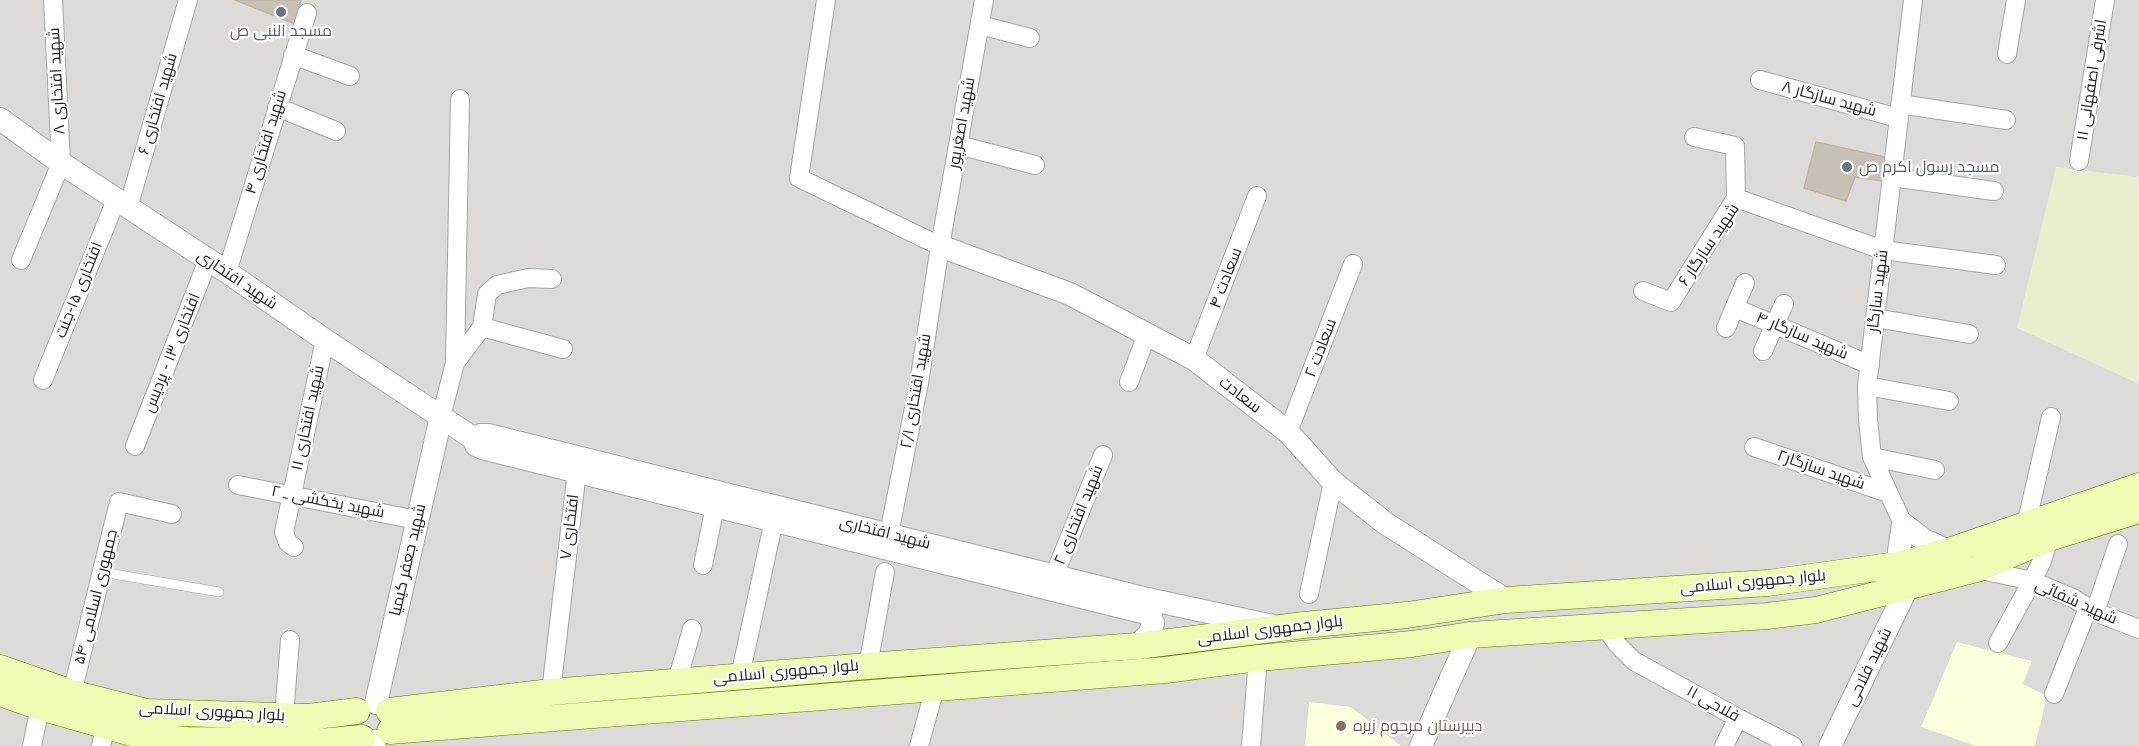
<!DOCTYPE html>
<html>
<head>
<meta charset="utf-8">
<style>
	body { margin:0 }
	canvas { display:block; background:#efece3 }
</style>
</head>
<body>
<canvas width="2139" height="746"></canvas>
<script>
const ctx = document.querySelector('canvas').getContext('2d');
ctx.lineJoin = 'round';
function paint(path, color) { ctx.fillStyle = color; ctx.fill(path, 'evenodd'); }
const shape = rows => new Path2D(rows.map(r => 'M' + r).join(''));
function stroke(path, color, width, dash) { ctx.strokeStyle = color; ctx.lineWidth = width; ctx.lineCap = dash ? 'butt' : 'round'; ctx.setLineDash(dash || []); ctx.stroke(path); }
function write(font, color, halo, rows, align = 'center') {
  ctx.font = font + ' "PT Sans",Cairo,sans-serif'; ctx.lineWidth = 4.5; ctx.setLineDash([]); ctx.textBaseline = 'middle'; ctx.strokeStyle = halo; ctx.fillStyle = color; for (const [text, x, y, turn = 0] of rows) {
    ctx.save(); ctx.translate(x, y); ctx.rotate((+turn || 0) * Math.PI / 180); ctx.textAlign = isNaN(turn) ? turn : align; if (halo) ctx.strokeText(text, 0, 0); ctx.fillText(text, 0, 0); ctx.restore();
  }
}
const residential = shape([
	[0,0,2139,0,2139,746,0,746]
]);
const education = shape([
	[1957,642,2032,661,2023,684,2047,696,2035,746,1976,746,1921,727],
	[1309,702,1351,707,1401,746,1305,746]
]);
const farmland = shape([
	[2056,167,2139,177,2139,384,2017,328]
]);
const building = shape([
	[235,0,301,0,295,24,235,0],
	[1816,142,1885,157,1882,181,1855,177,1846,201,1804,188,1816,142]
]);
const service = shape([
	[102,572,219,592]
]);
const minor = shape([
	[826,0,799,178,940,246],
	[980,25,1030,38],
	[2007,54,2016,0],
	[293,55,350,76],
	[1760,80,1898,118],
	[1900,104,2006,120],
	[277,107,336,131],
	[1694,137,1735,146,1736,198],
	[958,145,1035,165],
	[2079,161,2105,0],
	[1892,177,1994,191],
	[128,208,188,0],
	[21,260,61,163,53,0],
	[227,272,307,13],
	[1643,291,1671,302,1736,198,1883,250,1996,265],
	[1735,308,1870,365],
	[1875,318,1969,334],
	[482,327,487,294,497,285,528,278,552,279],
	[1726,328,1745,283],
	[1763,351,1784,304],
	[1194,359,1257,196],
	[455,363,460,99],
	[43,380,116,200],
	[1129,382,1147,334],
	[1867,386,1949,401],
	[441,417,455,363,482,327,563,349],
	[1288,432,1353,264],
	[135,446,208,260],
	[1754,447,1888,493],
	[1872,457,1935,470],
	[238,485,417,520],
	[1903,524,1872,457,1868,420,1867,386,1913,0],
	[2026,525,2051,417],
	[889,534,919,383,940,246,984,0],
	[294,547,288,543,284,532,325,340],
	[703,565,715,506],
	[1977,569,2032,581,2073,598,2095,612,2139,629],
	[1054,576,1103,455],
	[1309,594,1333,482],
	[2095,612,2118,544],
	[1606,628,1617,644,1634,661,1738,718,1793,746],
	[1998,643,2032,581,2042,561,2049,538],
	[868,666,885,572],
	[740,676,774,520],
	[677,681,692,629],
	[551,692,577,471],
	[72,693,119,502,172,514],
	[2054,694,2088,608],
	[284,716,290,640],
	[32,746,40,707],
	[101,746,106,726],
	[919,746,935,688],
	[1251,746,1258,658],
	[1724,746,1738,718]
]);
const tertiary = shape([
	[0,119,61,163,227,272,325,340,476,440],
	[940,246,1070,294,1194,359,1288,432,1333,482,1385,523,1506,600],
	[1897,565,1903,524,1924,540,1949,551],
	[1137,646,1150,633,1153,623,1150,614,482,448,476,445,476,440,481,435,488,435,1143,598,1273,626],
	[376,703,441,417],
	[373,746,375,741],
	[1421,746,1470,635],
	[1830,746,1907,588]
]);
const secondary = shape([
	[0,668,72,693,147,712,308,717,357,711],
	[0,693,40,707,142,736,187,740,319,742,362,738],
	[389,711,551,692,868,666,1137,646,1304,625,1407,615,1506,600,1768,583,1897,565,1949,551,2139,486],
	[390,731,1165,670,1258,658,1412,644,1470,635,1767,616,1816,610,1977,569,2049,538,2139,510]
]);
const markers = [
	[281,12,6,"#6b7280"],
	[1847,167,6,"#6b7280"],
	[1341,726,6,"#8d6e63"]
];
const worshipNames = [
	["مسجد النبی ص",281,31],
	["مسجد رسول اکرم ص",1859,167,"left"]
];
const streetNames = [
	["اشرفی اصفهانی ۱۱",2092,80,-81],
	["شهید افتخاری ۸",57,81,-93],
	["شهید سازگار ۸",1829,99,15],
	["شهید افتخاری ۶",158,104,-74],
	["شهید اصغرپور",962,123,-80],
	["شهید افتخاری ۴",266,142,-73],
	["شهید سازگار ۶",1709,245,-56],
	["سعادت ۴",1226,278,-69],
	["شهید افتخاری",237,280,34],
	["افتخاری ۱۵-جنت",79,290,-68],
	["شهید سازگار",1878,291,-83],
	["شهید سازگار ۴",1802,336,23],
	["سعادت ۲",1321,348,-69],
	["افتخاری ۱۳ - پردیس",172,353,-68],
	["شهید افتخاری ۲/۱",916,391,-80],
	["سعادت",1240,395,38],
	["شهید افتخاری ۱۱",308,418,-78],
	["شهید سازگار۲",1821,470,19],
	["شهید یخکشی ـ ۲",328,502,11],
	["شهید افتخاری ۲",1079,515,-68],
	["افتخاری ۷",570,527,-83],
	["شهید افتخاری",885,533,14],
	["شهید جعفر کیمیا",408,560,-77],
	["بلوار جمهوری اسلامی",1753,582,-5],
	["جمهوری اسلامی ۵۴",96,597,-76],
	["شهید شفائی",2076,602,24],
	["بلوار جمهوری اسلامی",1270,630,-7],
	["شهید فلاحی",1869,667,-64],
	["بلوار جمهوری اسلامی",786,672,-5],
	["فلاحی ۱۱",1713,704,29],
	["بلوار جمهوری اسلامی",212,712,3]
];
const educationNames = [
	["دبیرستان مرحوم زیره",1353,726]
];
paint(residential, '#dcdbda');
paint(education, '#fbffdc');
paint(farmland, '#e8eece');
paint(building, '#c7c0b6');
stroke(building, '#c1b5a5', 1.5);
stroke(service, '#a5a5a5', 10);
stroke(minor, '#a5a5a5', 20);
stroke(tertiary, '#a5a5a5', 24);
stroke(secondary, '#5c7702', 27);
stroke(service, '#fff', 9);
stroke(minor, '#fff', 18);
stroke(tertiary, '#fff', 22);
stroke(secondary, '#effbb5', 26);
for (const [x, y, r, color] of markers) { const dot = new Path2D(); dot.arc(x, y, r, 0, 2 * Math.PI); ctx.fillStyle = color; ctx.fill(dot); stroke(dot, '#fff', 2); }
write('16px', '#5b616d', '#fff', worshipNames);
write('16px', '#1e1e1e', '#fff', streetNames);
write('16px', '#785e54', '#fff', educationNames, 'left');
</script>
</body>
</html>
